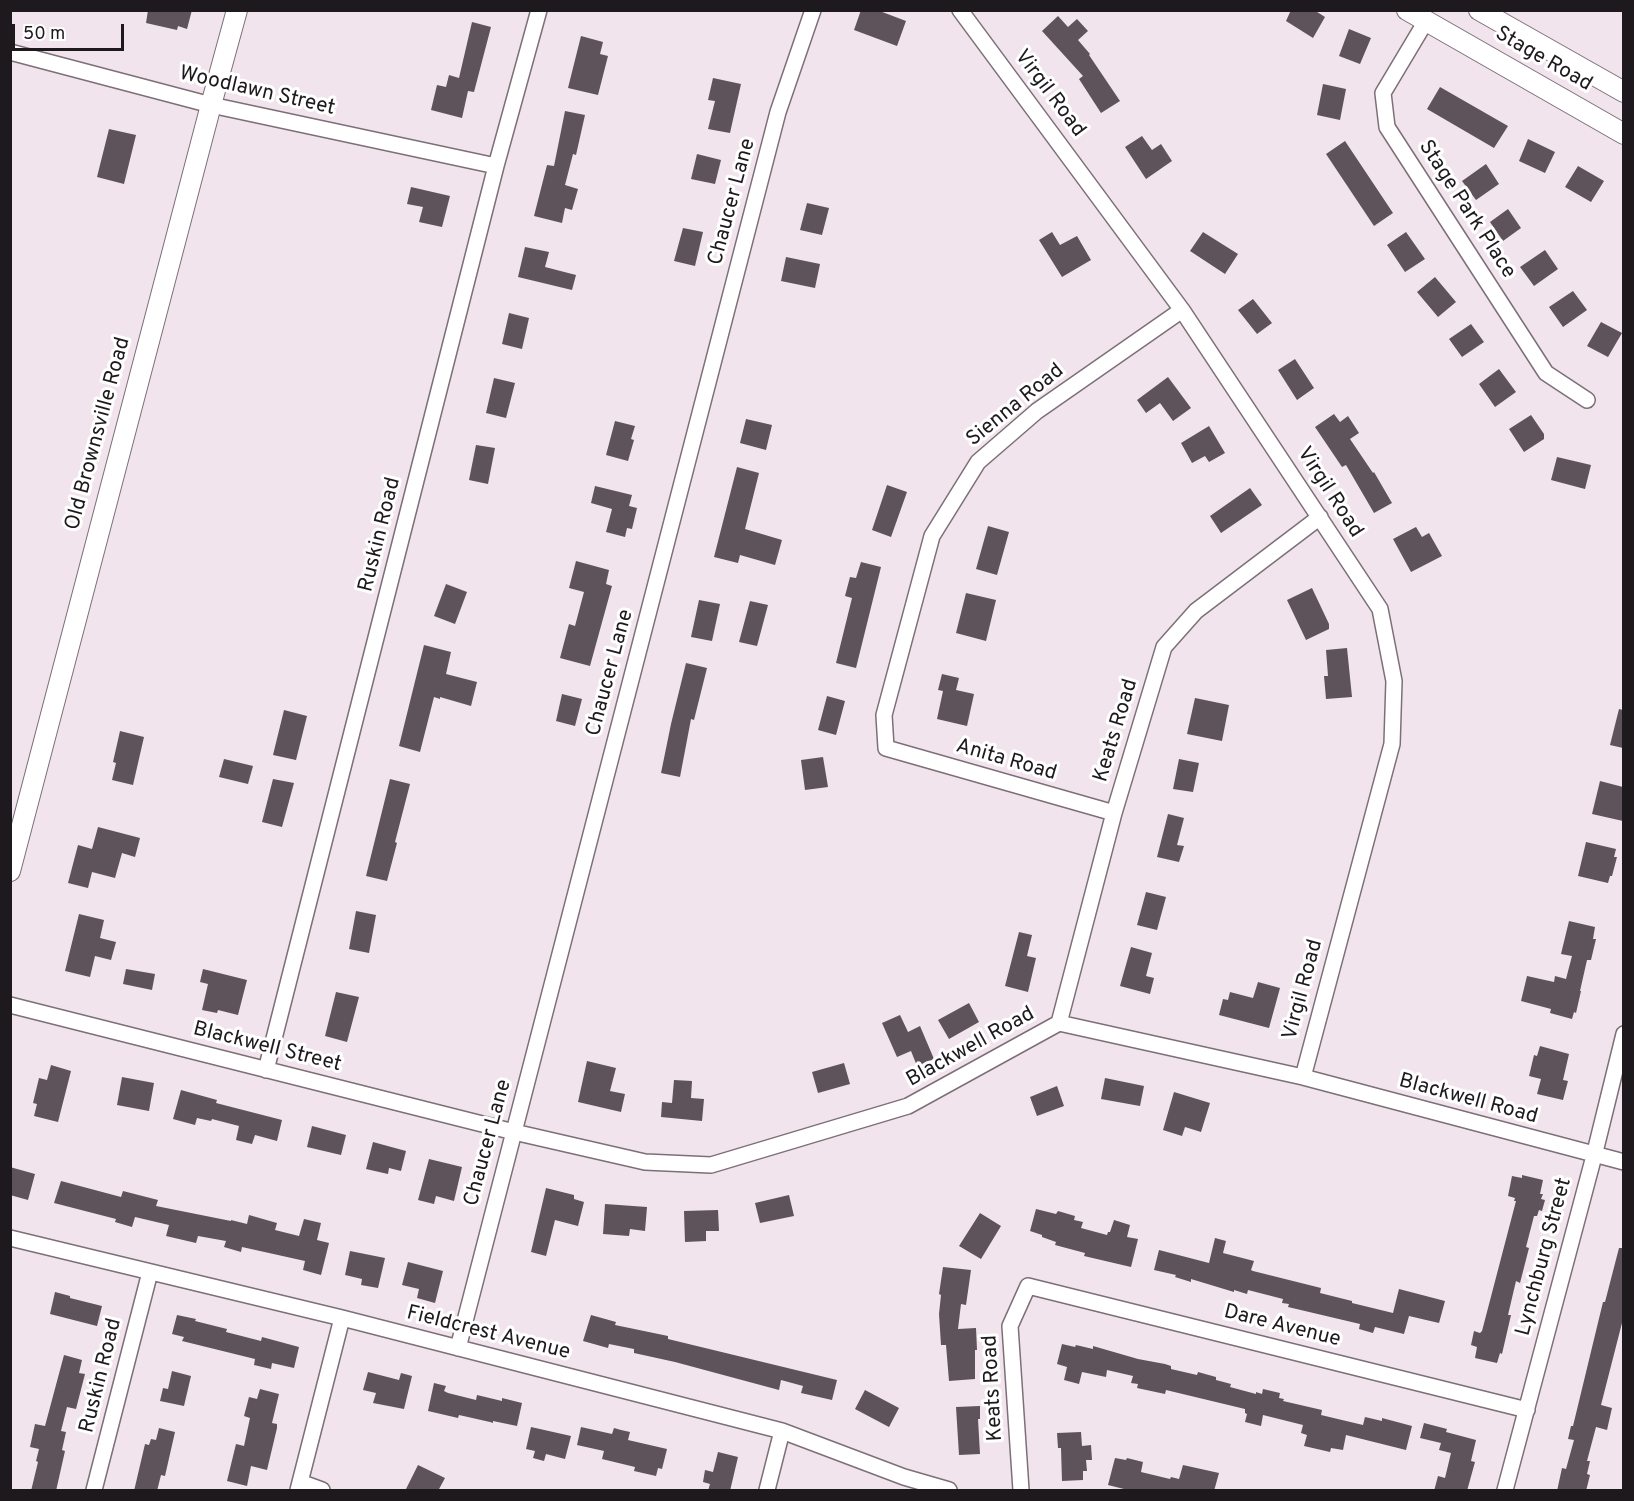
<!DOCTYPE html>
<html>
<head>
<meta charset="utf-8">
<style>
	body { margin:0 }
	#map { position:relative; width:1634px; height:1501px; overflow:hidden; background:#f2e4ed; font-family:Overpass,sans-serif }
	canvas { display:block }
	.frame { position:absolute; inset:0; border:12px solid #1d191c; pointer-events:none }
	.scale { position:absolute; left:12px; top:24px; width:112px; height:27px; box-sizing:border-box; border:3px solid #1d191c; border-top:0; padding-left:8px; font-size:18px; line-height:21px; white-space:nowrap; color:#1d191c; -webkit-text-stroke:4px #fff; paint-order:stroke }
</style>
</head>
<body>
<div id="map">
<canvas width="1634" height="1501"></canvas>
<div class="frame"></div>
<div class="scale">50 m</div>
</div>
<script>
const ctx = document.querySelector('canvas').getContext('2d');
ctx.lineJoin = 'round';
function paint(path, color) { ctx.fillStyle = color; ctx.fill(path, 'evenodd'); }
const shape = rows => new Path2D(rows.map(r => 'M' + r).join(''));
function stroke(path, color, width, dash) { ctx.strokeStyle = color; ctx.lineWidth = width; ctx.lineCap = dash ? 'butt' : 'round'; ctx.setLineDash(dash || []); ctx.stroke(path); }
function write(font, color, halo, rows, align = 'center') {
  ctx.font = font + ' Overpass,sans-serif'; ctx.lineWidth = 6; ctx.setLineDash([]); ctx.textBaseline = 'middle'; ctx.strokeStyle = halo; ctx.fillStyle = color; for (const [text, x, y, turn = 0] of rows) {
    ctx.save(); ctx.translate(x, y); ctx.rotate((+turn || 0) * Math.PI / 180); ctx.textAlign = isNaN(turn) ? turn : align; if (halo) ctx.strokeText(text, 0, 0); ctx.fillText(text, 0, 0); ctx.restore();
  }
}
const building = shape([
	[148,10,192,10,187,29,178,26,177,30,146,23],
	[861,10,877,10,906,21,897,46,854,30],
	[1291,10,1314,10,1325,17,1313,38,1286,21],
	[1058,16,1068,27,1077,19,1088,31,1078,40,1090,54,1089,55,1120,101,1101,113,1079,79,1083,76,1042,31],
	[472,22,491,27,474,92,468,91,462,118,431,110,437,85,446,87,449,75,459,78],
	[1349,29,1371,38,1360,64,1339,56],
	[581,36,603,42,600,54,608,56,598,95,568,88],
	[713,78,741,84,730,133,708,129,715,101,708,100],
	[1323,84,1346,89,1340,120,1317,115],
	[1440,87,1508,126,1494,148,1427,109],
	[565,111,585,115,576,155,573,154,565,185,578,189,572,210,565,208,562,223,534,216,547,165,554,166],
	[109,129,136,135,124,184,97,177],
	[1142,136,1152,150,1161,144,1172,161,1146,179,1125,147],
	[1528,139,1555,152,1545,173,1519,161],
	[1345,141,1393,213,1374,226,1326,154],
	[697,154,721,160,715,184,691,179],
	[1486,164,1499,184,1476,200,1462,181],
	[1578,166,1604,181,1591,202,1565,187],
	[411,187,450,196,442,227,419,222,423,207,407,204],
	[807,203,829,208,822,235,800,230],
	[1508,209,1521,228,1503,241,1490,222],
	[683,228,703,232,695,266,674,261],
	[1052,232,1060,245,1077,236,1091,260,1062,277,1039,240],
	[1203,232,1238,254,1225,274,1190,251],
	[1406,232,1425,259,1405,272,1387,245],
	[525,247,549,252,545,267,576,275,572,290,518,277],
	[1545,250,1558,269,1534,286,1520,267],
	[786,257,820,264,815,288,781,281],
	[1435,277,1456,302,1438,317,1417,292],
	[1573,291,1587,310,1563,327,1549,307],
	[1253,299,1272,323,1257,334,1238,310],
	[509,313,529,318,522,349,502,344],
	[1601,322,1622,333,1608,357,1587,346],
	[1471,324,1484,342,1462,357,1449,339],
	[1295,359,1314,388,1297,400,1278,370],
	[1499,369,1516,392,1495,407,1479,384],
	[1168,377,1191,408,1173,421,1160,403,1146,413,1137,400],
	[494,378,515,383,506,418,486,413],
	[1334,414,1340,422,1348,416,1359,433,1350,439,1373,473,1374,472,1392,503,1374,513,1346,465,1342,467,1315,427],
	[1531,415,1544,434,1544,439,1524,452,1509,429],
	[746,419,772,425,766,450,740,443],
	[615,421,635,426,631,439,634,440,628,461,606,455],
	[1209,426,1225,453,1209,462,1205,456,1192,463,1181,443],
	[476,445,495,448,488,484,469,480],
	[1557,457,1591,465,1585,489,1551,480],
	[737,467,759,473,745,529,782,540,775,565,740,555,738,563,714,557],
	[887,485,907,492,891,537,872,530],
	[595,486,632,495,629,506,637,508,632,529,627,528,625,537,606,532,612,509,591,503],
	[1250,488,1262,505,1221,533,1210,516],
	[988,526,1009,532,997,575,976,569],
	[1416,527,1422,537,1429,533,1442,556,1411,572,1393,539],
	[576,561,609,570,606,584,612,586,590,666,560,658,569,624,575,626,584,592,569,588],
	[861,562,881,567,856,668,836,663,852,598,845,596,850,577,856,578],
	[446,584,467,592,455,624,434,616],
	[1312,588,1329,624,1329,629,1306,640,1287,600],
	[966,593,996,600,986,641,956,633],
	[699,600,720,604,712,641,691,637],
	[750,601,768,605,757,646,739,642],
	[424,645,451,652,446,674,477,682,471,706,440,697,440,699,434,697,420,752,399,746],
	[1347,648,1352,697,1326,699,1324,676,1328,676,1326,650],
	[686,663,707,668,694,720,691,719,680,777,661,773,671,724],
	[942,674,959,678,956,690,974,694,967,726,937,719,943,691,938,690],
	[562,694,582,699,575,726,556,721],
	[827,696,845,701,836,735,818,730],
	[1195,698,1229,705,1222,741,1187,734],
	[1619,709,1623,710,1623,748,1610,745],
	[284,710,307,716,296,760,273,755],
	[120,731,144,737,133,785,112,780,116,763,113,762],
	[823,757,828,787,805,790,801,760],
	[224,759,253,766,248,784,219,777],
	[1179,759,1199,763,1193,792,1173,789],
	[273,779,294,783,282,827,262,822],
	[390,779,410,784,395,842,397,843,387,881,366,876],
	[1600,781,1623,787,1623,821,1592,814],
	[1168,814,1184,818,1177,845,1184,846,1179,862,1157,857],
	[98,827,140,838,135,857,122,853,115,878,92,872,88,888,68,883,78,845,92,849],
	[1586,842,1616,849,1614,857,1617,857,1612,876,1610,876,1608,883,1578,876],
	[1146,892,1166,897,1157,930,1137,925],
	[356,911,376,915,369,953,349,949],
	[79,914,104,920,100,938,116,942,111,960,95,956,90,977,65,971],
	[1569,921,1595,927,1593,939,1596,939,1591,960,1587,960,1580,991,1581,991,1576,1013,1574,1012,1572,1019,1550,1013,1551,1009,1521,1001,1527,976,1554,982,1555,976,1566,979,1572,956,1561,954],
	[1019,932,1032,935,1027,956,1036,958,1028,992,1005,986],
	[1131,947,1152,953,1146,976,1154,978,1150,994,1120,986],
	[126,969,155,974,152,990,123,984],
	[203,969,247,980,238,1015,218,1010,217,1013,202,1010,208,984,200,982],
	[1258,982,1280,988,1269,1028,1219,1015,1223,999,1228,1000,1230,992,1253,998],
	[336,992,359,997,347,1042,325,1036],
	[969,1003,979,1022,949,1039,938,1020],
	[900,1015,908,1032,920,1026,934,1059,917,1066,911,1051,897,1057,882,1023],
	[1540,1046,1569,1054,1563,1080,1568,1081,1563,1100,1537,1094,1541,1079,1529,1076,1534,1055,1537,1056],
	[587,1061,616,1068,610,1091,625,1094,621,1112,578,1102],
	[844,1063,850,1084,818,1093,812,1072],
	[51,1065,71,1071,58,1122,34,1116,37,1104,33,1103,39,1078,47,1080],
	[122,1077,154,1083,149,1111,117,1105],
	[1105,1078,1144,1086,1140,1106,1101,1099],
	[674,1080,692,1081,691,1098,704,1099,702,1121,661,1117,662,1102,672,1103],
	[1057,1086,1064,1106,1037,1116,1030,1097],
	[181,1090,217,1100,216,1103,282,1120,277,1141,255,1135,252,1144,236,1140,239,1126,212,1119,211,1121,197,1118,195,1125,173,1119],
	[1174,1092,1210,1103,1201,1132,1185,1127,1182,1136,1163,1130],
	[312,1126,346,1135,341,1155,307,1147],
	[373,1142,406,1151,401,1171,389,1168,388,1174,366,1169],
	[429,1159,462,1167,454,1201,436,1196,434,1204,418,1200],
	[10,1167,35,1174,28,1200,10,1195],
	[1522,1175,1543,1180,1540,1194,1543,1194,1541,1199,1545,1200,1542,1211,1539,1210,1537,1216,1534,1216,1526,1247,1529,1248,1520,1283,1516,1281,1508,1315,1511,1315,1502,1354,1500,1353,1497,1363,1475,1358,1477,1347,1471,1345,1474,1331,1480,1333,1482,1331,1516,1201,1514,1201,1515,1198,1508,1196,1512,1176,1522,1178],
	[61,1181,121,1197,123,1191,158,1200,156,1206,231,1221,231,1220,247,1224,249,1215,277,1223,275,1230,299,1236,304,1219,321,1223,317,1240,329,1243,321,1275,303,1270,305,1261,242,1247,241,1252,224,1247,226,1241,198,1236,196,1243,166,1236,169,1225,135,1217,132,1227,115,1222,116,1219,54,1203],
	[546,1188,574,1195,574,1199,584,1202,578,1226,555,1220,546,1256,531,1252],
	[789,1195,794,1216,760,1223,755,1203],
	[605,1204,647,1207,645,1231,630,1229,629,1236,603,1234],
	[1036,1209,1056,1214,1058,1211,1075,1216,1074,1220,1083,1222,1081,1228,1107,1235,1108,1232,1110,1232,1114,1220,1130,1225,1127,1237,1138,1239,1131,1267,1084,1256,1085,1253,1055,1245,1056,1242,1042,1237,1042,1235,1030,1231],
	[718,1210,719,1231,706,1231,706,1241,685,1242,684,1211],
	[980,1213,1001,1226,981,1259,959,1246],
	[1215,1238,1226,1241,1223,1253,1254,1261,1251,1270,1253,1271,1321,1288,1320,1293,1352,1301,1352,1303,1393,1313,1399,1289,1445,1301,1439,1323,1409,1316,1404,1334,1375,1327,1373,1333,1359,1329,1360,1324,1288,1307,1289,1304,1282,1303,1283,1299,1248,1290,1247,1294,1234,1290,1234,1292,1191,1279,1191,1282,1175,1277,1176,1275,1154,1270,1159,1250,1209,1263],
	[1619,1248,1623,1248,1623,1319,1601,1405,1612,1408,1607,1430,1596,1427,1587,1461,1590,1461,1587,1474,1590,1475,1586,1491,1557,1491,1562,1468,1566,1469,1574,1440,1568,1439,1571,1426,1573,1426,1603,1302,1605,1302],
	[350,1251,385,1258,378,1288,361,1285,362,1279,345,1275],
	[408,1262,443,1271,435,1303,417,1298,419,1289,402,1285],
	[943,1267,971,1270,966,1305,961,1304,958,1329,976,1328,977,1350,975,1350,975,1379,949,1381,946,1345,941,1345,939,1314,941,1295,939,1294],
	[55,1292,70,1296,70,1298,102,1306,97,1326,50,1314],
	[177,1315,196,1319,195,1321,227,1329,226,1332,261,1341,262,1337,299,1347,294,1368,272,1363,271,1369,254,1365,255,1359,182,1341,184,1337,172,1334],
	[591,1315,616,1322,615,1325,668,1336,668,1339,837,1380,832,1400,801,1393,803,1386,781,1380,779,1390,675,1362,634,1353,634,1349,609,1344,608,1348,583,1341],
	[1062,1344,1075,1347,1076,1345,1093,1349,1093,1346,1138,1359,1165,1364,1171,1366,1171,1369,1197,1375,1198,1372,1216,1377,1216,1380,1231,1384,1230,1387,1256,1394,1256,1392,1262,1394,1263,1389,1280,1393,1279,1398,1284,1399,1283,1401,1322,1410,1321,1415,1363,1425,1365,1417,1382,1421,1382,1418,1412,1426,1406,1450,1346,1435,1343,1450,1331,1448,1330,1452,1304,1446,1307,1435,1301,1433,1303,1425,1263,1415,1261,1426,1245,1422,1247,1414,1245,1413,1245,1409,1166,1390,1165,1394,1137,1388,1138,1384,1131,1383,1133,1376,1107,1370,1106,1377,1082,1372,1079,1384,1064,1380,1067,1367,1057,1364],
	[64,1355,82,1360,79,1373,85,1374,76,1409,67,1407,61,1431,66,1432,62,1450,65,1451,56,1491,31,1491,38,1462,36,1461,39,1449,30,1447,35,1424,45,1426],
	[172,1371,191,1376,184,1406,160,1401,163,1388,168,1389],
	[368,1372,399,1380,401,1373,412,1376,404,1409,373,1403,376,1393,363,1390],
	[434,1383,446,1386,444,1391,448,1393,476,1400,477,1395,502,1401,502,1398,522,1403,517,1426,493,1421,493,1423,490,1422,459,1415,458,1418,428,1411],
	[260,1389,279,1394,272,1423,277,1424,277,1428,267,1470,251,1466,247,1486,227,1481,236,1444,244,1446,250,1418,244,1416,249,1397,257,1399],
	[865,1390,899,1408,889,1427,855,1409],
	[980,1406,980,1419,978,1419,980,1454,959,1455,956,1407],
	[1424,1423,1447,1429,1446,1432,1476,1440,1471,1461,1475,1462,1467,1491,1434,1491,1438,1476,1445,1478,1451,1453,1439,1450,1441,1443,1420,1438],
	[531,1427,571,1436,565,1459,546,1454,544,1461,533,1458,535,1451,526,1449],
	[581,1427,612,1434,614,1428,621,1430,630,1432,628,1440,667,1449,662,1469,658,1468,656,1476,634,1471,635,1467,602,1459,604,1451,577,1445],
	[159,1428,175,1432,165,1476,161,1475,157,1491,134,1491,145,1444,149,1445,151,1439,156,1440],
	[1081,1432,1082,1446,1091,1445,1092,1460,1086,1460,1087,1471,1083,1471,1083,1480,1062,1481,1061,1448,1058,1448,1057,1433],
	[718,1452,738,1457,730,1491,708,1491,710,1484,703,1482,705,1470,713,1472],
	[1115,1458,1126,1460,1127,1458,1143,1462,1141,1472,1170,1479,1171,1477,1179,1479,1183,1465,1219,1473,1214,1491,1132,1491,1108,1485],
	[418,1465,445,1478,438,1491,405,1491]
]);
const minor = shape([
	[960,10,1182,310,1380,609,1394,681,1392,744,1303,1077],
	[1426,21,1383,93,1387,127,1546,373,1587,400],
	[10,52,211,105,496,166],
	[1114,813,886,748,884,715,932,536,978,462,1037,411,1182,310],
	[10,1005,514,1132,645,1162,711,1165,908,1106,1059,1023,1303,1077,1624,1162],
	[1059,1023,1114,813,1164,647,1196,611,1320,517],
	[266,1070,496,166,539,10],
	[10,1238,342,1318,782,1431,904,1477,949,1490],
	[458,1348,778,112,813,10],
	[300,1482,322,1490],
	[94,1490,150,1272],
	[298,1490,342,1318],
	[767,1490,782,1431],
	[1021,1490,1010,1326,1028,1286,1527,1410],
	[1505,1490,1594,1156,1624,1034]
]);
const major = shape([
	[1407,10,1624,134],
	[1479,10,1624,92],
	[10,871,211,105,237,10]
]);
const streetNames = [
	["Stage Road",1543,60,30],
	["Woodlawn Street",257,92,13],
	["Virgil Road",1049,94,53],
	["Chaucer Lane",733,202,-75],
	["Stage Park Place",1466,210,57],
	["Sienna Road",1016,406,-39],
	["Old Brownsville Road",99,434,-75],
	["Virgil Road",1329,493,57],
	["Ruskin Road",381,535,-76],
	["Chaucer Lane",611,673,-75],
	["Keats Road",1117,731,-73],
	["Anita Road",1006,761,16],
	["Virgil Road",1304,990,-75],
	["Blackwell Street",267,1048,14],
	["Blackwell Road",971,1048,-29],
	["Blackwell Road",1468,1100,15],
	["Chaucer Lane",489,1143,-75],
	["Lynchburg Street",1545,1257,-75],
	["Dare Avenue",1282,1327,14],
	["Fieldcrest Avenue",488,1334,14],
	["Ruskin Road",102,1376,-76],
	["Keats Road",994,1388,-93]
];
paint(building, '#5e535b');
stroke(minor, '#7c6f77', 18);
stroke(major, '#7c6f77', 22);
stroke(minor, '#fff', 15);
stroke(major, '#fff', 20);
write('21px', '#1d191c', '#fff', streetNames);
</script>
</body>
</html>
